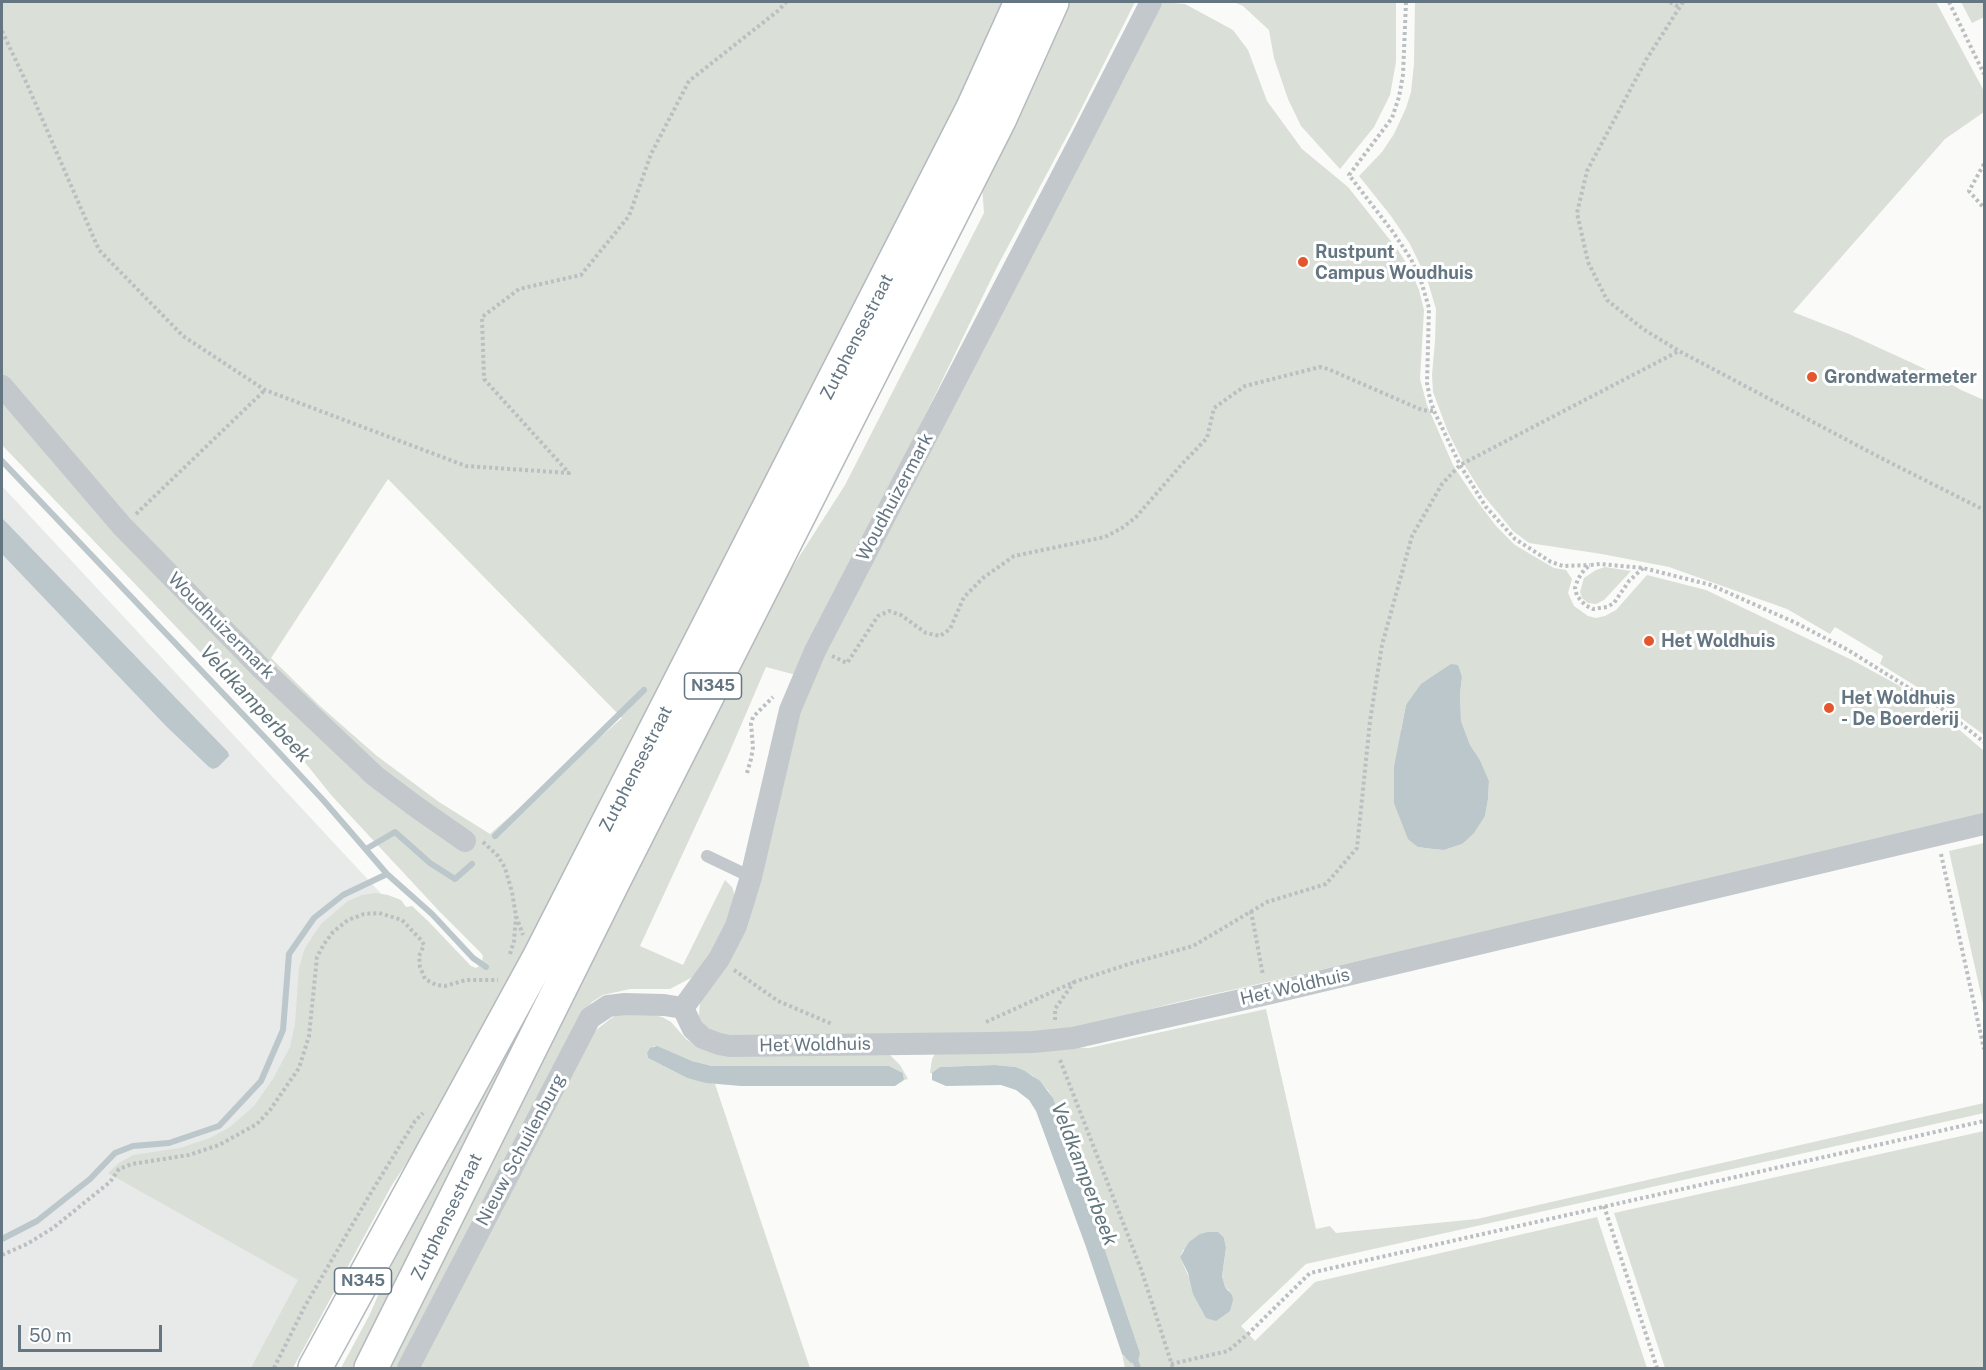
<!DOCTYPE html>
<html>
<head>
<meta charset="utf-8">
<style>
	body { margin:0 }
	#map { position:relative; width:1986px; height:1370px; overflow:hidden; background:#fafaf8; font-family:"Public Sans",sans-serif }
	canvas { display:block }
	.frame { position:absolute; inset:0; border:3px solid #657683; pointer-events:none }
	.scale { position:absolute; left:18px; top:1325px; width:144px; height:27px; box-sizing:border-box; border:3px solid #657683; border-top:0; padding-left:8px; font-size:18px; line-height:21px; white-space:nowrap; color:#657683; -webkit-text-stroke:4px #fff; paint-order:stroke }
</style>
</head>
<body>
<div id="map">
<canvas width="1986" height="1370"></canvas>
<div class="frame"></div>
<div class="scale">50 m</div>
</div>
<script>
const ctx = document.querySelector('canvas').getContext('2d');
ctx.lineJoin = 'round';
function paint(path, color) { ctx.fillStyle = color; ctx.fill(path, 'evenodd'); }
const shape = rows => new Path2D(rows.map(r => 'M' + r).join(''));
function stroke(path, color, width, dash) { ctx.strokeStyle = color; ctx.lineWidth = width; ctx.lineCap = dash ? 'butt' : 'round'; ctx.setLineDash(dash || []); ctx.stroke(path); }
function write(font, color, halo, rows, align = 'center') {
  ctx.font = font + ' "Public Sans",sans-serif'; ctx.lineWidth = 6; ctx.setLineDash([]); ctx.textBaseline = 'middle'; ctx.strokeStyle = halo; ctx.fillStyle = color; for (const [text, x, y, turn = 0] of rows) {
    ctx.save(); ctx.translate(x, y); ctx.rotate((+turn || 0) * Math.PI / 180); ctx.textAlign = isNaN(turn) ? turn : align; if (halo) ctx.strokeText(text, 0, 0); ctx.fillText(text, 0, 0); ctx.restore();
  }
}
const built = shape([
	[2,486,466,985,255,1368,2,1368]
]);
const green = shape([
	[2,2,1008,2,952,120,554,907,465,1074,392,1185,293,1368,251,1368,298,1280,108,1173,119,1163,133,1155,180,1148,210,1138,230,1127,254,1106,273,1079,290,1047,295,1024,299,968,305,948,321,924,348,901,362,895,376,893,388,895,401,900,406,907,412,906,429,922,471,966,476,968,479,966,484,969,487,964,482,961,483,956,481,953,440,912,332,796,273,723,204,656,2,445,2,401,59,468,173,590,358,775,395,804,463,849,474,835,430,808,384,774,261,657,119,512,2,376],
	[388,479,622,718,490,834,439,802,377,756,320,706,271,658],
	[1068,2,1135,2,1075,121,997,267,842,587,796,675,766,667,727,758,640,946,683,965,725,880,732,887,737,902,700,973,670,989,630,989,603,995,592,1002,580,1016,398,1368,384,1368,783,582,845,485,984,213,982,185],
	[1161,2,1185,4,1233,30,1248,50,1267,101,1302,149,1348,187,1398,250,1410,269,1419,290,1424,310,1420,379,1427,405,1453,465,1474,497,1496,526,1515,545,1554,568,1566,570,1572,579,1568,593,1574,606,1588,616,1596,618,1605,616,1616,610,1647,575,1706,590,1854,661,1898,685,1956,727,1984,751,1984,814,1421,947,1174,1003,1077,1028,1017,1035,727,1040,702,1024,699,1016,700,1002,727,965,747,928,806,688],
	[1451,664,1462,677,1460,693,1461,721,1470,745,1480,760,1489,781,1488,799,1485,816,1462,844,1444,850,1433,849,1418,847,1401,730,1406,705],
	[1234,2,1396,2,1396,62,1390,95,1374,127,1340,169,1301,126,1288,99,1274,58,1269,30,1243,6],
	[1415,2,1936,2,1984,91,1984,112,1945,139,1793,312,1849,334,1923,368,1961,390,1984,400,1984,735,1927,693,1880,664,1883,656,1835,627,1830,634,1787,609,1669,567,1602,554,1529,543,1513,531,1484,496,1465,466,1448,432,1433,392,1432,375,1435,341,1436,309,1427,279,1410,244,1391,216,1359,176,1382,152,1394,134,1406,108,1411,92,1414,64],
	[1961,2,1984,2,1984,17,1972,23],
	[1605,567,1631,571,1604,600,1596,604,1588,603,1582,598,1580,592,1584,578,1596,570],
	[684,703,357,1368,341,1368,369,1316,400,1246],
	[1984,843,1984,1008,1949,851],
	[1266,1009,1316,1229,1330,1226,1336,1233,1477,1219,1984,1103,1984,1113,1306,1264,1241,1326,1255,1341,1315,1282,1597,1217,1647,1368,1125,1368,1122,1354,1124,1357,1137,1359,1140,1353,1053,1099,1048,1090,1032,1075,1016,1067,995,1065,940,1067,934,1073,930,1073,932,1059,938,1049,1049,1046,1089,1048],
	[1224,1238,1226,1249,1222,1276,1225,1287,1230,1291,1191,1282,1180,1257,1183,1250],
	[645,1013,662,1017,671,1022,686,1039,698,1047,890,1055,900,1065,908,1079,904,1080,903,1073,889,1066,716,1067,692,1061,654,1046,647,1053,648,1058,687,1078,715,1084,810,1368,417,1368,595,1031,610,1019,619,1014],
	[1984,1131,1984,1368,1665,1368,1614,1213]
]);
const water = shape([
	[2,518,228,752,229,756,218,767,213,769,209,767,166,726,2,554],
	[1451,664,1458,665,1462,677,1460,693,1461,721,1470,745,1480,760,1489,781,1488,799,1485,816,1474,833,1462,844,1444,850,1433,849,1418,847,1408,839,1394,803,1394,767,1406,705,1421,684],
	[657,1046,692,1061,712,1066,889,1066,903,1073,904,1080,895,1086,741,1086,706,1083,687,1078,648,1058,647,1053,650,1048],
	[995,1065,1016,1067,1025,1071,1040,1081,1053,1098,1140,1353,1138,1361,1131,1363,1122,1354,1086,1247,1036,1111,1029,1100,1016,1090,1001,1085,946,1086,932,1080,932,1073,940,1067],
	[1208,1232,1218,1232,1224,1238,1226,1248,1222,1276,1225,1287,1232,1295,1233,1300,1230,1311,1216,1321,1206,1318,1193,1294,1188,1273,1180,1257,1189,1242,1200,1234]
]);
const stream = shape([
	[2,461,272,745,324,801,387,874,432,914,473,958,486,967],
	[495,836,644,690],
	[366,849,395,832,430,863,455,879,472,864],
	[2,1239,37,1221,90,1179,115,1153,133,1146,169,1143,219,1126,261,1081,283,1030,289,954,314,918,343,895,387,874],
	[1133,1355,1138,1368]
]);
const path = shape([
	[1406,2,1403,75,1399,97,1392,118,1349,175,1393,232,1411,259,1421,281,1429,308,1427,383,1430,399,1434,411,1460,465,1486,507,1515,539,1551,562,1563,566,1590,565],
	[1670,2,1679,7],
	[1683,2,1646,60,1587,171,1577,213,1588,262,1607,300,1643,329,1679,351,1881,458,1984,510],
	[1949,2,1984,74],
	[2,31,27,84,99,250,183,336,265,390,466,466,569,473,484,379,482,317,519,289,581,275,629,216,651,154,689,81,779,10,786,2],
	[1984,164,1969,191,1984,208],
	[136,514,265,390],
	[1643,568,1629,581,1614,603,1607,607,1593,609,1585,605,1577,596,1575,588,1578,579,1584,570,1590,565,1600,564,1643,568,1711,585,1796,623,1848,650,1941,708,1984,742],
	[832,656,847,663,878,616,889,611,901,615,926,633,940,636,950,629,964,597,983,578,1014,556,1105,537,1122,528,1136,517,1182,464,1207,438,1214,408,1245,386,1320,367,1328,369,1422,410,1434,411],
	[747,773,751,759,753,747,751,724,753,717,773,697],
	[483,842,498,856,505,868,512,892,516,916,523,935],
	[1941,854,1984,1049],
	[1251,911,1263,975],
	[510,954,514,941,516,916],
	[734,970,778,1001,832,1024],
	[1055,1020,1055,1009,1074,982],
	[986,1022,1074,982,1132,963,1193,946,1267,902,1326,884,1357,848,1370,721,1382,645,1412,536,1442,484,1460,465,1679,351],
	[1060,1060,1141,1269,1173,1368],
	[1604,1206,1657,1368],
	[2,1255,27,1244,53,1228,110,1182,119,1169,132,1164,189,1155,219,1145,257,1124,270,1110,299,1068,309,1036,317,957,324,944,333,932,348,920,364,914,379,913,402,920,421,940,424,945,419,956,420,967,425,979,436,985,445,986,466,980,498,980],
	[1171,1364,1228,1351,1248,1334,1310,1273,1984,1121],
	[274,1368,305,1306,369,1196,415,1121,423,1113]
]);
const lane = shape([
	[707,856,751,877]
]);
const street = shape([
	[2,386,122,526,261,668,375,776,415,806,465,841],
	[683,1008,693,1029,703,1038,719,1044,730,1046,990,1043,1033,1042,1073,1038,1267,994,1984,824],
	[683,1008,719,959,736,926,751,877,790,710,815,651,1082,137,1151,2],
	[408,1368,590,1018,608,1006,625,1004,664,1005,683,1008]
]);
const primary = shape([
	[315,1368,539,958,973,108,1021,2],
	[371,1368,614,880,1000,118,1052,2]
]);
const markers = [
	[1303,262,6,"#e4572e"],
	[1812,377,6,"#e4572e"],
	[1649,641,6,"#e4572e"],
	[1829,708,6,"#e4572e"]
];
const shields = [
	[713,686,57],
	[363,1281,57]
];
const shieldNames = [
	["N345",713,686],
	["N345",363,1281]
];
const poiNames = [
	["Rustpunt",1315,252],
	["Campus Woudhuis",1315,273],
	["Grondwatermeter",1824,377],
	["Het Woldhuis",1661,641],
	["Het Woldhuis",1841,698],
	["- De Boerderij",1841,719]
];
const streetNames = [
	["Zutphensestraat",857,337,-63],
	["Woudhuizermark",895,497,-62],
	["Woudhuizermark",221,626,45],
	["Zutphensestraat",636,769,-63],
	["Het Woldhuis",1295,987,-13],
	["Het Woldhuis",815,1045,-1],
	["Nieuw Schuilenburg",521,1150,-62],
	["Zutphensestraat",447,1217,-64]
];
const waterNames = [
	["Veldkamperbeek",255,704,47],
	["Veldkamperbeek",1084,1174,69]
];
paint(built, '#e8e9e9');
paint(green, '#dadfd7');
paint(water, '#bbc7cb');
stroke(stream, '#bbc7cb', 6);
stroke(primary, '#b5babe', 36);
stroke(path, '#bbbfc2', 4, [3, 3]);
stroke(lane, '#c3c8cc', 12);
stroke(street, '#c3c8cc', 22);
stroke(primary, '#fff', 33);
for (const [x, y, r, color] of markers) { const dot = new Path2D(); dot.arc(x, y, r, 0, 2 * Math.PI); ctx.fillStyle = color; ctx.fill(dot); stroke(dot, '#fff', 2); }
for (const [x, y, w] of shields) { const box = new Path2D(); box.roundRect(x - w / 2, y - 13, w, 26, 4.5); ctx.fillStyle = '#fff'; ctx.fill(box); stroke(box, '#657683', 1.5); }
write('bold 16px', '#657683', null, shieldNames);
write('bold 18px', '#657683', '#fff', poiNames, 'left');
write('18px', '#657683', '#fff', streetNames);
write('italic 20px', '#60757c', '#fff', waterNames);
</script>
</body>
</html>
